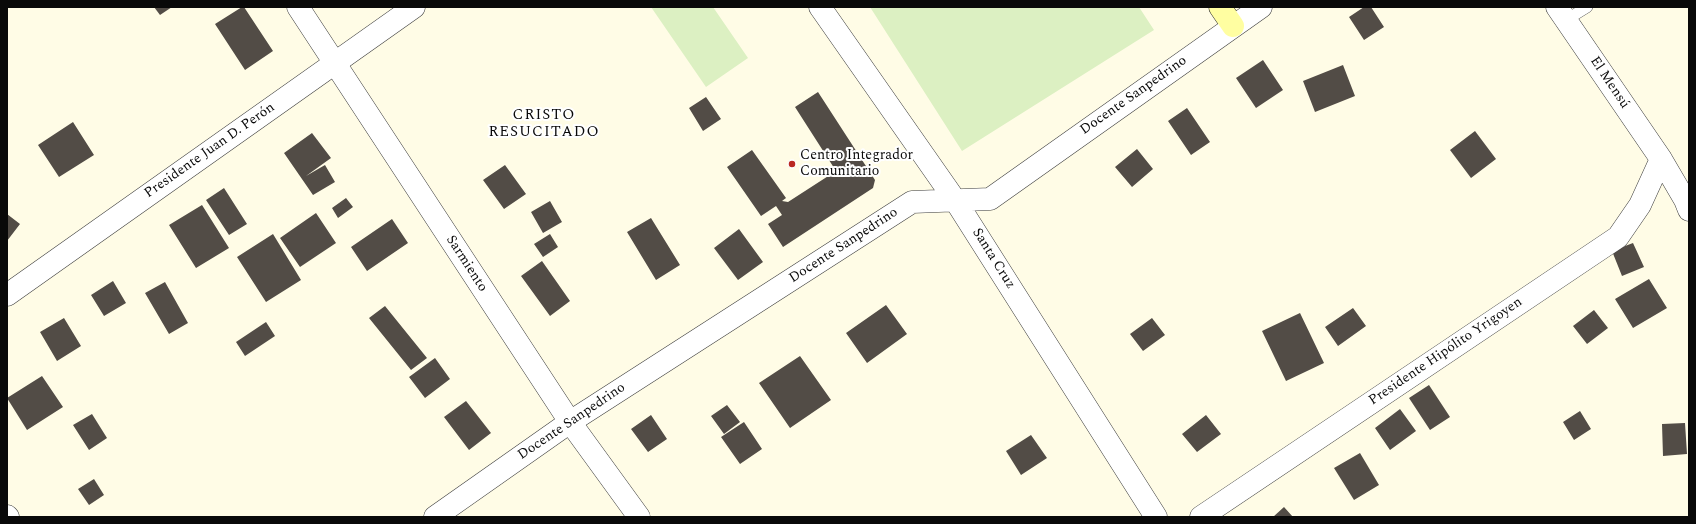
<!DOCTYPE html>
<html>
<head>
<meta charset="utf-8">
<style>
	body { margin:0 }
	#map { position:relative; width:1696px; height:524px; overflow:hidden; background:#fffce6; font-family:Spectral,serif }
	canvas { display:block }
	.frame { position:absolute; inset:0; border:8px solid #090909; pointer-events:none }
</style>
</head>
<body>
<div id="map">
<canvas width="1696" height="524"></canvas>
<div class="frame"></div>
</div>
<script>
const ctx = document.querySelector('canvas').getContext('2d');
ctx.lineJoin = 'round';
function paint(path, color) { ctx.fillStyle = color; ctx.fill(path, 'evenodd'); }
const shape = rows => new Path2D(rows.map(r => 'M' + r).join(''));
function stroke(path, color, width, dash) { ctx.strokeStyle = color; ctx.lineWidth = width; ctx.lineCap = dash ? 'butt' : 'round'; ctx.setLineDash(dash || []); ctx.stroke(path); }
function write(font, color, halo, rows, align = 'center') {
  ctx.font = font + ' Spectral,serif'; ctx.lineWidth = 4; ctx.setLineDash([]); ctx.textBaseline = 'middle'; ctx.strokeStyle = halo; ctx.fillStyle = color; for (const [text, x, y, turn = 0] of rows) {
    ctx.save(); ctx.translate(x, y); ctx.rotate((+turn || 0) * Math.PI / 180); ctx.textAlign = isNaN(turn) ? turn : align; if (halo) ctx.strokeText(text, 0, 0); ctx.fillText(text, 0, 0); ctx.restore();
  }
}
const pitch = shape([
	[651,7,713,7,748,58,706,87],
	[870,7,1139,7,1154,30,962,151]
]);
const building = shape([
	[154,7,172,7,160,15],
	[242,7,244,7,273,51,245,70,215,24],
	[1364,7,1371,7,1384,27,1364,40,1349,17],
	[1263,60,1283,90,1256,108,1236,78],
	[1343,65,1355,96,1315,112,1303,81],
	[818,92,875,180,873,188,783,247,768,224,782,215,776,206,761,216,727,167,752,150,786,198,782,201,788,202,836,171,795,107],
	[706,97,721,119,703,131,689,108],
	[1187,108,1210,142,1191,155,1168,121],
	[73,122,94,155,59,177,38,145],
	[1475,131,1496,159,1471,178,1450,150],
	[312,133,331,158,306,176,325,165,335,182,313,195,284,153],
	[1137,149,1153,169,1132,187,1115,167],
	[505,165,526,194,504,209,483,180],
	[224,188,247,224,229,235,206,200],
	[346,198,353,207,338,218,332,208],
	[550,201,562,222,543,233,531,212],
	[202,205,229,248,196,268,169,225],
	[316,213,336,243,300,267,280,238],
	[7,214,20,224,7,241],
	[651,218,680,265,656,280,627,232],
	[392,219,408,243,367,271,351,247],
	[739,229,763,262,738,280,714,248],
	[273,234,301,280,266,302,237,257],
	[550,234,558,247,543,257,534,244],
	[1633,243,1644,267,1622,276,1612,251],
	[542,261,570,301,550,316,521,276],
	[1649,279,1667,308,1633,328,1615,299],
	[113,281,126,303,104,316,91,295],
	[165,282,188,323,169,334,145,293],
	[886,305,907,334,867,363,846,333],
	[385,306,427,358,411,370,369,318],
	[1353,308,1366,326,1338,346,1325,327],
	[1594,310,1608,328,1587,344,1573,326],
	[1300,313,1324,363,1286,381,1262,331],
	[64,318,81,346,57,361,40,332],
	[1152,318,1165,335,1143,351,1130,334],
	[266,322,275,336,245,356,236,342],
	[800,356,831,400,790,428,759,383],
	[435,358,450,379,425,398,409,377],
	[42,376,63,407,27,430,7,398],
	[1429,385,1450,417,1430,430,1409,398],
	[466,401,491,433,469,450,444,417],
	[727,405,740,422,724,434,711,416],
	[1400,409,1416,431,1390,450,1375,428],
	[1580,411,1591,429,1574,440,1563,422],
	[92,414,107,438,89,450,73,425],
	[651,415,667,439,648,452,631,429],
	[1206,415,1221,434,1197,452,1182,434],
	[744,422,762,449,740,464,721,437],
	[1685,423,1687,454,1663,456,1662,424],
	[1031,435,1047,458,1021,475,1006,451],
	[1360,453,1379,485,1354,500,1334,468],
	[94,479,104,495,89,505,78,489],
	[1284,507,1293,517,1273,517]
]);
const lane = shape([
	[1566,20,1587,7]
]);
const street = shape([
	[298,7,570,422,639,517],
	[820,7,955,200,1156,517],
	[1557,7,1661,159,1685,200,1689,210],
	[7,295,414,7],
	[7,516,8,517],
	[435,517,570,422,912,202,990,199,1261,7],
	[1201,517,1618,237,1640,205,1661,159]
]);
const secondary = shape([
	[1220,7,1233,26]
]);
const markers = [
	[792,164,4,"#ba2821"]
];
const streetNames = [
	["El Mensú",1609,83,56],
	["Docente Sanpedrino",1134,96,-35],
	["Presidente Juan D. Perón",210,151,-35],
	["Docente Sanpedrino",844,246,-33],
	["Santa Cruz",993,259,58],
	["Sarmiento",466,264,57],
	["Presidente Hipólito Yrigoyen",1446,352,-34],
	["Docente Sanpedrino",572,422,-34]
];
const poiNames = [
	["Centro Integrador",800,156],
	["Comunitario",800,172]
];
const neighbourhoodNames = [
	["CRISTO",544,116],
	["RESUCITADO",544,133]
];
paint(pitch, '#dcf0c2');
paint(building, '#524c46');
stroke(lane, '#3c3c3c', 12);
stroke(street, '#3c3c3c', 23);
stroke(secondary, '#2b2b2b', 23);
stroke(lane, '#fff', 11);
stroke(street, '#fff', 22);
stroke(secondary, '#fffea1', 22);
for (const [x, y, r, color] of markers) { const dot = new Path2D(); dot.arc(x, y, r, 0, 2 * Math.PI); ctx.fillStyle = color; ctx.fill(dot); stroke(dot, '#fff', 1.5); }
write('14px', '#090909', '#fff', streetNames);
write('14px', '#090909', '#fff', poiNames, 'left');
ctx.letterSpacing = '1px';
write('15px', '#090909', '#fff', neighbourhoodNames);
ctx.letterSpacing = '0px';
</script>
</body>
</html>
